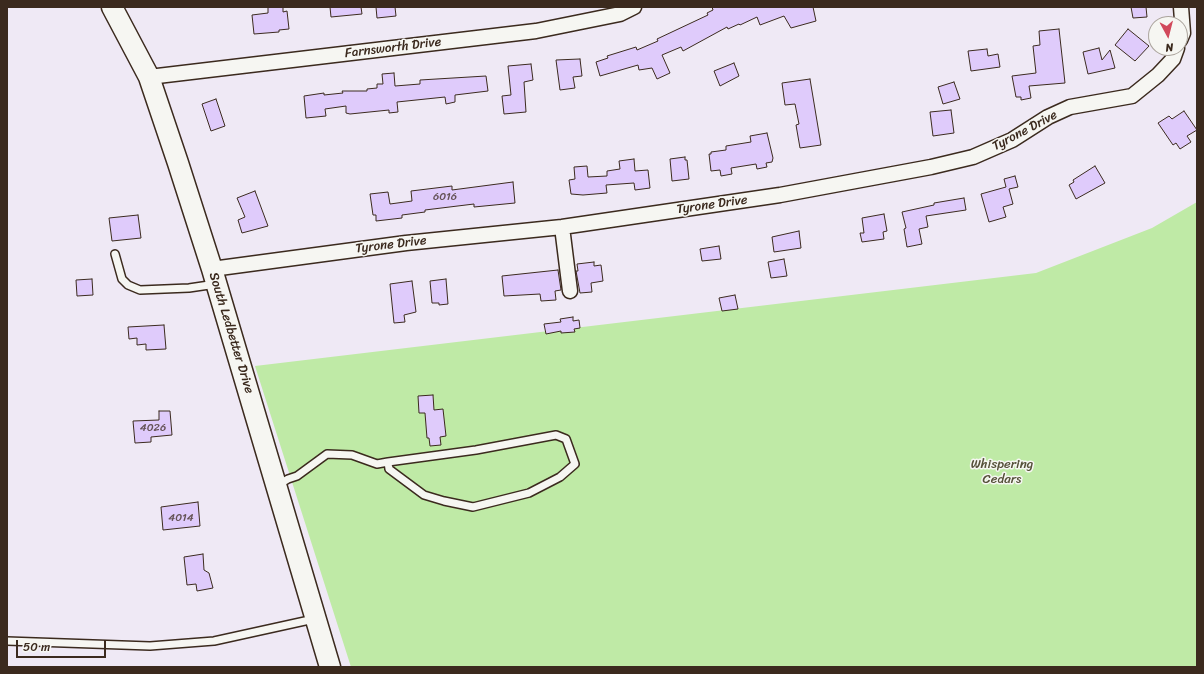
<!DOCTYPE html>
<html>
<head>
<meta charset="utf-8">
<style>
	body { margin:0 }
	#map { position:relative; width:1204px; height:674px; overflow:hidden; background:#efe9f5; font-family:Sriracha,sans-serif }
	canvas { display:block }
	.frame { position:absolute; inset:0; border:8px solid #3b2a1e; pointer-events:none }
	.north { position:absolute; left:1148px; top:16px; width:40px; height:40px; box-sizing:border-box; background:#f6f6f2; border:1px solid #aba49d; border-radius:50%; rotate:173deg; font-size:11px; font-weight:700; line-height:16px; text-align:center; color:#3b2a1e }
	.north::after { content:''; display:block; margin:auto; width:14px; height:18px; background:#d1495b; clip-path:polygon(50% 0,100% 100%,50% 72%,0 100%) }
	.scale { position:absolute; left:16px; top:640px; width:90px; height:18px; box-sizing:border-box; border:2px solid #3b2a1e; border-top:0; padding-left:5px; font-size:12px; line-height:14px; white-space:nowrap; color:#3b2a1e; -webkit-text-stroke:3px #f6f6f2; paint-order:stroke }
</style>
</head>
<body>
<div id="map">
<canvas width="1204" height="674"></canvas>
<div class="frame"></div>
<div class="north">N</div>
<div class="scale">50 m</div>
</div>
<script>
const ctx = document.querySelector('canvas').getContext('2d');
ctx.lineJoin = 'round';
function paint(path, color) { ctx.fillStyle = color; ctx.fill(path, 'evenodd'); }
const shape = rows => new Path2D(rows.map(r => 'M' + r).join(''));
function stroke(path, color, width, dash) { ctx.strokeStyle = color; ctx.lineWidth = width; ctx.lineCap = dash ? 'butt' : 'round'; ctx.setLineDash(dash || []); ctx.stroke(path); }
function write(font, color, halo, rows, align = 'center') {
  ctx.font = font + ' Sriracha,sans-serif'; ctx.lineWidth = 3; ctx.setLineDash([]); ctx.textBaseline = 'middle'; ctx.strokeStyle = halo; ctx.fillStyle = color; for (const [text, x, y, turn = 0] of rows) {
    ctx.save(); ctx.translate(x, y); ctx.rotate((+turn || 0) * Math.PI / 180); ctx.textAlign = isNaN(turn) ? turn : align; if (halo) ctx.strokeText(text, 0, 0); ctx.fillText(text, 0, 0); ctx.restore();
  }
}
const green = shape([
	[1197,202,1197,667,351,667,255,366,1036,273,1152,228]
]);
const building = shape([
	[268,7,283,7,283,12,287,11,289,29,279,30,279,32,254,34,252,15,268,13,268,7],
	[330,7,361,7,362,14,331,17,330,7],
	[376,7,395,7,396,16,377,18,376,7],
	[712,7,813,7,816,21,791,28,784,16,760,25,757,17,740,25,739,24,728,29,727,27,683,51,681,47,662,55,670,73,657,79,652,68,639,70,638,65,600,76,596,62,608,58,607,56,636,47,637,50,658,41,657,39,708,15,707,13,713,10,712,7],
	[1131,7,1146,7,1147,17,1133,18,1131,7],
	[1059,29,1065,83,1029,86,1031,98,1021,100,1021,97,1016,97,1012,76,1036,73,1033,46,1040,45,1039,31,1059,29],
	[1128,29,1149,46,1135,61,1115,45,1128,29],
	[1099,48,1102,60,1110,50,1115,68,1088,74,1083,52,1099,48],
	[987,49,988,56,998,54,1000,67,971,71,968,51,987,49],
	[580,59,582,76,573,77,575,88,560,90,556,60,580,59],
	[734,63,739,76,720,86,714,71,734,63],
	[531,64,533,80,524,82,526,112,504,114,502,96,511,95,508,66,531,64],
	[394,73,395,86,420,84,420,80,486,76,488,91,455,95,455,102,446,104,445,97,397,102,398,112,389,113,389,110,350,114,346,113,346,106,325,109,326,116,306,118,304,96,324,93,324,95,343,93,342,91,367,91,367,89,377,88,377,84,383,84,382,74,394,73],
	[810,79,821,145,800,148,796,125,799,124,795,104,785,105,782,83,810,79],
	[954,82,960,99,943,104,938,87,954,82],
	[216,99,225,126,211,131,202,104,216,99],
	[951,110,954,133,933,136,930,112,951,110],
	[1184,111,1197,130,1187,136,1191,142,1180,149,1176,143,1173,145,1158,123,1169,116,1172,119,1184,111],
	[767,133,773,158,772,162,766,163,767,167,757,169,756,164,731,168,732,174,721,176,720,170,711,171,709,154,711,154,711,152,726,150,726,146,751,142,750,136,767,133],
	[685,157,685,160,687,160,689,179,672,181,670,159,685,157],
	[634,159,635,171,648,170,650,188,635,190,634,183,606,185,607,193,583,195,571,194,569,180,575,179,574,167,587,166,588,177,607,176,607,171,620,169,619,161,634,159],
	[1095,166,1105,183,1076,199,1069,185,1074,182,1073,180,1095,166],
	[1015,176,1018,187,1009,189,1013,204,1003,207,1006,217,989,222,981,194,1006,187,1004,179,1015,176],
	[513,182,515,203,474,207,474,204,425,210,425,212,402,215,402,218,376,221,376,215,373,215,370,194,388,192,390,204,412,201,411,191,452,186,452,190,513,182],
	[255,191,268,226,242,233,238,220,245,217,237,198,255,191],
	[964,198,966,210,926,216,928,227,919,229,922,244,907,247,904,229,906,228,902,212,934,205,934,203,964,198],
	[884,214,887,231,883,232,884,239,862,242,860,233,864,233,862,218,884,214],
	[138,215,141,238,112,241,109,218,138,215],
	[799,231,801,248,774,252,772,237,799,231],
	[719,246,721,259,702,261,700,249,719,246],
	[784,259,787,276,771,278,768,262,784,259],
	[594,262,594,266,601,265,603,281,591,283,592,292,580,293,576,271,578,271,577,264,594,262],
	[558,270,561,290,555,291,556,300,541,301,540,294,504,296,502,276,558,270],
	[92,279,93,295,77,296,76,280,92,279],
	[446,279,448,304,439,305,439,303,432,303,430,281,446,279],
	[412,281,416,312,404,315,405,322,394,323,390,284,412,281],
	[735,295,738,309,722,311,719,298,735,295],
	[573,317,573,321,579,320,580,328,574,329,575,332,561,333,561,331,546,334,544,324,561,322,560,319,573,317],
	[164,325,166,349,146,350,146,344,137,345,137,338,129,339,128,327,164,325],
	[433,395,434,410,443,409,446,436,440,437,441,445,430,446,429,438,427,438,425,413,419,413,418,396,433,395],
	[159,411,170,411,172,435,151,437,151,442,135,443,133,421,159,420,159,411],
	[198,502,200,526,163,530,161,507,198,502],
	[203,554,204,570,209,573,213,588,197,591,196,584,187,585,184,557,203,554]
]);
const lane = shape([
	[115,254,122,279,128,285,140,290,189,288,216,284],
	[278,485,288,479,297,476,327,454,352,455,377,464,388,462,476,450,556,435,566,439,575,464,560,477,529,493,473,507,444,501,424,495,389,469,388,462],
	[7,641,150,646,214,641,314,619]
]);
const street = shape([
	[1180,40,1183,33,1181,7],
	[149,77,536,31,620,14,634,7],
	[562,227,570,291],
	[212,269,406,243,562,227,780,195,931,167,973,157,1012,140,1048,117,1070,107,1132,96,1158,75,1173,59,1177,48]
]);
const secondary = shape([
	[112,7,149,77,178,163,212,269,330,667]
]);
const numberNames = [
	["6016",445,197],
	["4026",153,428],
	["4014",181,518]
];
const streetNames = [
	["Farnsworth Drive",393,48,-7],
	["Tyrone Drive",1025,131,-28],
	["Tyrone Drive",712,205,-8],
	["Tyrone Drive",391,245,-7],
	["South Ledbetter Drive",231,333,73]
];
const parkNames = [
	["Whispering",1002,465],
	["Cedars",1002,480]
];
paint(green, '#bfeaa6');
paint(building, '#dfcbfb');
stroke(building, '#3b2a1e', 1);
stroke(lane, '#3b2a1e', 10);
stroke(street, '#3b2a1e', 17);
stroke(secondary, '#3b2a1e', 23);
stroke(lane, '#f6f6f2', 7);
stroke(street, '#f6f6f2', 14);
stroke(secondary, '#f6f6f2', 20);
write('11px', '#645255', null, numberNames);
write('13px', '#3b2a1e', '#f6f6f2', streetNames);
write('13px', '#555039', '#f6f6f2', parkNames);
</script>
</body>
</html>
